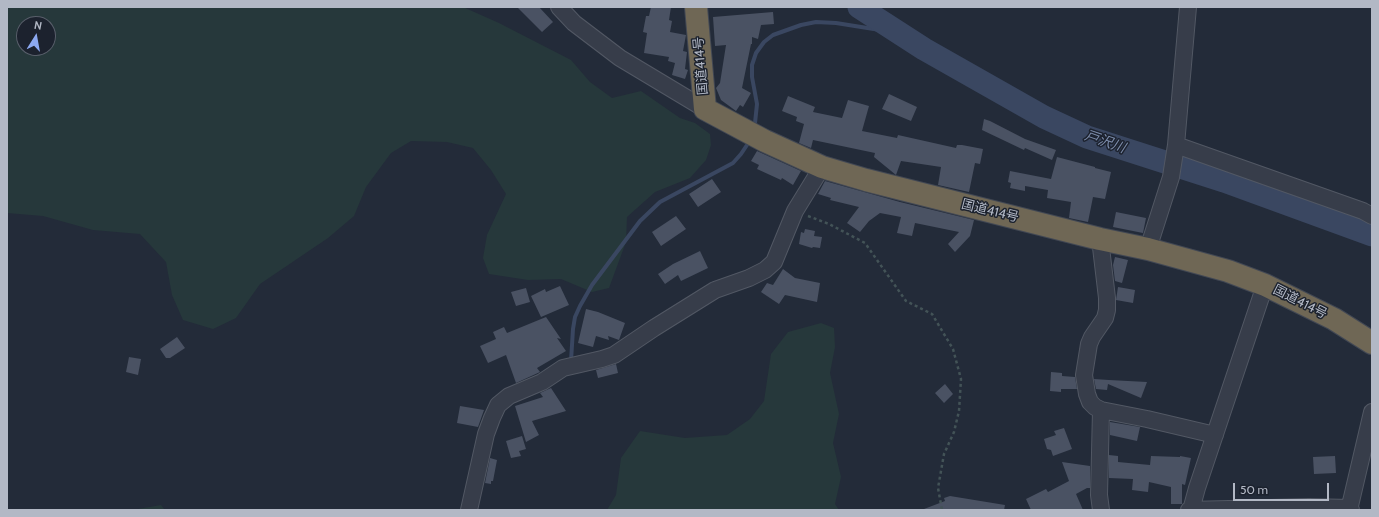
<!DOCTYPE html>
<html>
<head>
<meta charset="utf-8">
<style>
	body { margin:0 }
	#map { position:relative; width:1379px; height:517px; overflow:hidden; background:#232b39; font-family:Cabin,sans-serif }
	canvas { display:block }
	.frame { position:absolute; inset:0; border:8px solid #b2b8c5; pointer-events:none }
	.north { position:absolute; left:16px; top:16px; width:40px; height:40px; box-sizing:border-box; background:#1c222e; border:1px solid #585e6a; border-radius:50%; rotate:11deg; font-size:11px; font-weight:700; line-height:16px; text-align:center; color:#b2b8c5 }
	.north::after { content:''; display:block; margin:auto; width:14px; height:18px; background:#8ca9f1; clip-path:polygon(50% 0,100% 100%,50% 72%,0 100%) }
	.scale { position:absolute; left:1233px; top:483px; width:96px; height:18px; box-sizing:border-box; border:2px solid #b2b8c5; border-top:0; padding-left:5px; font-size:12px; line-height:14px; white-space:nowrap; color:#b2b8c5; -webkit-text-stroke:3px #1c222e; paint-order:stroke }
</style>
</head>
<body>
<div id="map">
<canvas width="1379" height="517"></canvas>
<div class="frame"></div>
<div class="north">N</div>
<div class="scale">50 m</div>
</div>
<script>
const ctx = document.querySelector('canvas').getContext('2d');
ctx.lineJoin = 'round';
function paint(path, color) { ctx.fillStyle = color; ctx.fill(path, 'evenodd'); }
const shape = rows => new Path2D(rows.map(r => 'M' + r).join(''));
function stroke(path, color, width, dash) { ctx.strokeStyle = color; ctx.lineWidth = width; ctx.lineCap = dash ? 'butt' : 'round'; ctx.setLineDash(dash || []); ctx.stroke(path); }
function write(font, color, halo, rows, align = 'center') {
  ctx.font = font + ' Cabin,"Noto Sans JP",sans-serif'; ctx.lineWidth = 3; ctx.setLineDash([]); ctx.textBaseline = 'middle'; ctx.strokeStyle = halo; ctx.fillStyle = color; for (const [text, x, y, turn = 0] of rows) {
    ctx.save(); ctx.translate(x, y); ctx.rotate((+turn || 0) * Math.PI / 180); ctx.textAlign = isNaN(turn) ? turn : align; if (halo) ctx.strokeText(text, 0, 0); ctx.fillText(text, 0, 0); ctx.restore();
  }
}
const green = shape([
	[7,7,463,7,499,23,571,60,590,82,612,98,641,91,680,118,695,123,710,134,711,145,706,160,690,178,655,192,627,217,626,242,609,288,592,292,561,279,528,280,489,274,483,258,487,235,506,194,491,170,473,148,447,142,411,141,391,153,366,187,354,216,328,238,260,284,236,318,213,329,183,320,172,295,166,262,140,234,93,230,43,216,7,213],
	[24,24,48,24,48,48,24,48],
	[821,323,834,328,835,347,830,373,839,414,833,443,841,477,835,504,839,510,607,510,616,495,621,458,640,431,685,438,727,435,750,419,764,401,771,354,788,332],
	[161,505,165,510,132,510]
]);
const stream = shape([
	[755,123,757,104,752,77,752,65,756,53,764,42,773,35,801,25,816,22,836,23,880,30,893,28],
	[571,361,573,329,575,317,580,306,592,285,640,221,660,202,733,163,741,154,749,142]
]);
const river = shape([
	[859,7,924,49,1044,117,1087,137,1224,181,1372,235]
]);
const building = shape([
	[517,7,539,7,553,22,542,32],
	[651,7,671,7,669,20,672,21,670,32,686,35,683,51,687,52,685,69,688,70,685,79,672,75,675,63,668,61,669,57,644,53,647,33,643,32,646,16,649,16],
	[773,12,774,24,761,25,758,39,752,37,752,44,751,44,742,88,751,93,743,107,740,105,736,111,721,100,716,88,720,83,726,45,715,46,713,17],
	[889,94,917,107,911,121,882,109],
	[788,96,815,107,813,112,842,118,848,100,869,106,862,131,897,138,898,135,956,148,957,145,962,145,983,149,980,164,975,163,969,192,938,185,941,167,901,161,896,175,874,157,875,153,813,140,811,148,799,143,804,124,796,121,797,117,782,111],
	[984,119,990,121,1025,139,1056,150,1052,160,1025,148,1024,150,982,130],
	[757,151,801,171,793,185,782,178,781,180,757,169,759,165,751,161],
	[1057,157,1095,167,1095,168,1111,172,1105,199,1093,197,1088,222,1069,218,1071,202,1047,198,1048,190,1025,186,1025,191,1010,188,1011,183,1008,182,1010,171,1051,179],
	[712,179,721,192,698,207,689,194],
	[825,181,900,202,974,220,970,236,955,252,948,244,959,232,915,223,912,236,897,233,901,217,880,213,869,221,860,232,847,223,859,207,830,200,831,198,818,194],
	[1116,212,1146,218,1143,233,1113,227],
	[676,216,686,229,661,246,652,232],
	[805,229,815,231,814,236,822,237,820,248,813,247,812,248,799,244,801,232,804,233],
	[700,251,708,268,681,281,678,275,665,284,658,274,673,264],
	[1115,257,1128,260,1122,283,1115,281,1113,265],
	[783,269,795,278,820,283,817,302,785,295,779,304,761,292,767,283,773,285],
	[560,286,569,305,541,317,531,296,545,289,546,292],
	[1118,287,1135,290,1133,303,1116,300],
	[526,288,530,302,516,306,511,292],
	[586,309,598,312,625,323,619,340,608,336,609,340,596,336,593,347,578,343],
	[546,317,561,339,557,338,566,351,537,368,540,372,516,383,506,355,488,363,480,346,496,339,493,332,504,327,507,333],
	[177,337,185,348,170,358,166,358,160,349],
	[129,357,141,359,138,375,126,372],
	[616,364,618,373,598,378,596,370],
	[1051,372,1062,373,1062,376,1075,377,1077,389,1061,389,1061,392,1050,391],
	[1094,379,1109,380,1147,382,1141,398,1108,384,1107,390,1096,389],
	[945,384,953,394,944,403,935,393],
	[551,388,566,411,532,421,539,435,526,442,515,406,543,397,540,393],
	[460,406,484,410,478,427,457,423],
	[1110,422,1140,427,1137,441,1110,435],
	[1064,428,1072,449,1053,456,1051,450,1047,449,1044,439,1056,435,1054,431],
	[522,436,526,449,519,451,521,456,511,458,506,441],
	[1109,455,1118,456,1118,462,1150,465,1151,456,1180,457,1180,456,1191,458,1185,485,1182,484,1182,504,1171,504,1171,487,1149,482,1148,492,1132,490,1133,479,1109,478],
	[1335,456,1336,473,1314,474,1313,457],
	[490,458,497,460,493,481,491,481,491,484,485,483],
	[1062,462,1090,466,1090,488,1087,488,1076,494,1083,510,1031,510,1026,499,1046,489,1048,492,1069,481],
	[950,496,1005,505,1004,510,924,510,924,509,945,501,944,498]
]);
const path = shape([
	[808,216,829,224,865,243,906,301,932,314,953,349,961,379,959,411,954,432,944,454,938,488,942,510]
]);
const minor = shape([
	[559,7,574,23,620,58,705,109],
	[1176,145,1363,211,1372,216],
	[1100,239,1107,298,1107,310,1105,318,1092,337,1089,344,1084,375,1087,394,1090,402,1095,407,1101,410,1099,495,1101,510],
	[1148,249,1171,177,1176,145,1188,7],
	[1101,410,1147,419,1215,435],
	[469,510,486,434,492,418,498,405,509,396,542,382,563,368,602,359,614,355,654,328,715,290,749,278,765,270,774,262,795,211,822,167],
	[1189,510,1309,507,1349,508,1351,510],
	[1191,510,1197,488,1265,285],
	[1349,510,1372,412]
]);
const highway = shape([
	[696,7,705,109,765,141,822,167,866,180,1100,239,1148,249,1228,271,1265,285,1334,319,1372,343]
]);
const streetNames = [
	["国道414号",701,66,-95],
	["国道414号",990,211,14],
	["国道414号",1300,302,27]
];
const waterNames = [
	["戸沢川",1105,142,19]
];
paint(green, '#26383b');
stroke(stream, '#3a4761', 4);
stroke(river, '#3a4761', 23);
paint(building, '#4a5263');
stroke(minor, '#525864', 18);
stroke(highway, '#424854', 24);
stroke(path, '#435357', 2.5, [3, 3]);
stroke(minor, '#373d4a', 16);
stroke(highway, '#6f6755', 22);
write('13px', '#b2b8c5', '#1c222e', streetNames);
write('italic 14px', '#7c8cab', '#1c222e', waterNames);
</script>
</body>
</html>
